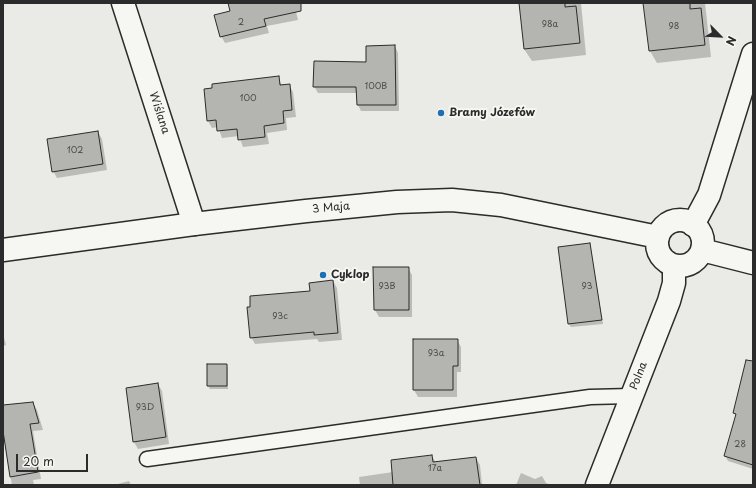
<!DOCTYPE html>
<html>
<head>
<meta charset="utf-8">
<style>
	body { margin:0 }
	#map { position:relative; width:756px; height:488px; overflow:hidden; background:#eaeae6; font-family:"Playpen Sans",sans-serif }
	canvas { display:block }
	.frame { position:absolute; inset:0; border:4px solid #2b2b2b; pointer-events:none }
	.north { position:absolute; left:700px; top:16px; width:40px; height:40px; -webkit-text-stroke:3px #f6f6f2; paint-order:stroke; rotate:114deg; font-size:11px; font-weight:700; line-height:16px; text-align:center; color:#2b2b2b }
	.north::after { content:''; display:block; margin:auto; width:14px; height:18px; background:#2b2b2b; clip-path:polygon(50% 0,100% 100%,50% 72%,0 100%) }
	.scale { position:absolute; left:16px; top:454px; width:72px; height:18px; box-sizing:border-box; border:2px solid #2b2b2b; border-top:0; padding-left:5px; font-size:12px; line-height:14px; white-space:nowrap; color:#2b2b2b; -webkit-text-stroke:3px #f6f6f2; paint-order:stroke }
</style>
</head>
<body>
<div id="map">
<canvas width="756" height="488"></canvas>
<div class="frame"></div>
<div class="north">N</div>
<div class="scale">20 m</div>
</div>
<script>
const ctx = document.querySelector('canvas').getContext('2d');
ctx.lineJoin = 'round';
function paint(path, color) { ctx.fillStyle = color; ctx.fill(path, 'evenodd'); }
const shape = rows => new Path2D(rows.map(r => 'M' + r).join(''));
function stroke(path, color, width, dash) { ctx.strokeStyle = color; ctx.lineWidth = width; ctx.lineCap = dash ? 'butt' : 'round'; ctx.setLineDash(dash || []); ctx.stroke(path); }
function write(font, color, halo, rows, align = 'center') {
  ctx.font = font + ' "Playpen Sans",sans-serif'; ctx.lineWidth = 4; ctx.setLineDash([]); ctx.textBaseline = 'middle'; ctx.strokeStyle = halo; ctx.fillStyle = color; for (const [text, x, y, turn = 0] of rows) {
    ctx.save(); ctx.translate(x, y); ctx.rotate((+turn || 0) * Math.PI / 180); ctx.textAlign = isNaN(turn) ? turn : align; if (halo) ctx.strokeText(text, 0, 0); ctx.fillText(text, 0, 0); ctx.restore();
  }
}
const shadow = shape([
	[229,3,294,3,298,20,267,26,269,33,225,43,221,36,231,12],
	[520,3,581,3,586,55,532,61,524,49],
	[644,3,705,3,711,57,657,63,650,51],
	[395,46,398,53,399,111,361,111,358,105,357,93,318,93,314,86,367,63],
	[278,77,282,86,289,85,293,92,296,117,286,118,287,130,267,133,269,144,243,147,239,136,222,138,218,127,212,128,208,121,205,89],
	[98,132,102,139,107,170,57,178,53,171],
	[590,244,603,324,571,327,569,324],
	[408,268,412,275,412,317,379,317,375,310],
	[333,281,337,288,342,340,319,342,317,339,255,344,251,337,252,308,311,292],
	[3,334,6,345,3,346],
	[414,340,457,340,461,347,461,372,457,372,457,397,418,397,414,390],
	[208,365,227,365,228,368,228,389,210,389,208,386],
	[158,384,162,391,169,444,138,449,134,442],
	[753,392,753,469,728,461,725,456,737,417,734,413],
	[33,403,37,410,43,430,33,431,41,479,33,480,34,485,12,485,3,434,3,406],
	[432,456,436,463,476,458,480,465,482,485,360,485,359,477,393,472],
	[521,473,535,479,542,476,546,483,551,485,516,485],
	[129,481,131,485,114,485]
]);
const building = shape([
	[228,3,301,3,301,11,264,19,266,26,220,37,214,15,230,11,228,3],
	[519,3,565,3,565,7,576,6,580,43,524,49,519,3],
	[643,3,690,3,690,9,701,8,705,45,649,51,643,3],
	[395,45,396,105,357,105,356,87,313,87,314,61,366,62,366,46,395,45],
	[279,76,280,85,290,84,292,110,283,111,284,123,264,126,265,137,238,140,237,129,217,131,216,120,207,121,204,89,212,88,212,84,279,76],
	[98,131,103,164,52,172,47,139,98,131],
	[590,243,602,320,568,324,558,247,590,243],
	[373,267,409,267,409,310,374,310,373,267],
	[333,280,338,333,314,335,314,332,250,338,247,307,250,307,250,296,310,291,309,283,333,280],
	[413,339,458,339,458,366,453,366,453,390,413,390,413,339],
	[746,360,753,361,753,465,724,456,736,414,733,413,746,360],
	[207,364,227,364,227,386,207,386,207,364],
	[158,383,166,437,133,442,126,388,158,383],
	[33,402,39,423,30,424,38,472,10,477,3,431,3,405,33,402],
	[432,455,433,462,476,457,480,485,393,485,391,460,432,455]
]);
const service = shape([
	[147,459,590,397,631,396]
]);
const minor = shape([
	[123,3,194,224],
	[693,225,709,195,753,54],
	[597,485,669,301,674,283,674,266]
]);
const tertiary = shape([
	'657 243a23 23 0 1 1 46 0a23 23 0 1 1-46 0Z',
	[3,250,194,224,306,211,397,202,452,200,501,205,658,237],
	[702,250,753,263]
]);
const markers = [
	[441,113,4,"#1f6fb2"],
	[323,275,4,"#1f6fb2"]
];
const numberNames = [
	["2",241,23],
	["98a",550,25],
	["98",674,27],
	["100B",376,87],
	["100",248,99],
	["102",75,151],
	["93B",387,287],
	["93",587,287],
	["93c",280,317],
	["93a",436,354],
	["93D",145,408],
	["28",740,445],
	["17a",435,469]
];
const streetNames = [
	["Wiślana",159,113,72],
	["3 Maja",331,208,-5],
	["Polna",639,376,-69]
];
const poiNames = [
	["Bramy Józefów",449,113],
	["Cyklop",331,275]
];
paint(shadow, '#0003');
paint(building, '#b4b4b1');
stroke(building, '#2b2b2b', 1);
stroke(service, '#2b2b2b', 17);
stroke(minor, '#2b2b2b', 25);
stroke(tertiary, '#2b2b2b', 25);
stroke(service, '#f6f6f2', 14);
stroke(minor, '#f6f6f2', 22);
stroke(tertiary, '#f6f6f2', 22);
for (const [x, y, r, color] of markers) { const dot = new Path2D(); dot.arc(x, y, r, 0, 2 * Math.PI); ctx.fillStyle = color; ctx.fill(dot); stroke(dot, '#f6f6f2', 1.5); }
write('9px', '#4d4d4c', null, numberNames);
write('11px', '#2b2b2b', '#f6f6f2', streetNames);
write('bold 11px', '#2b2b2b', '#f6f6f2', poiNames, 'left');
</script>
</body>
</html>
